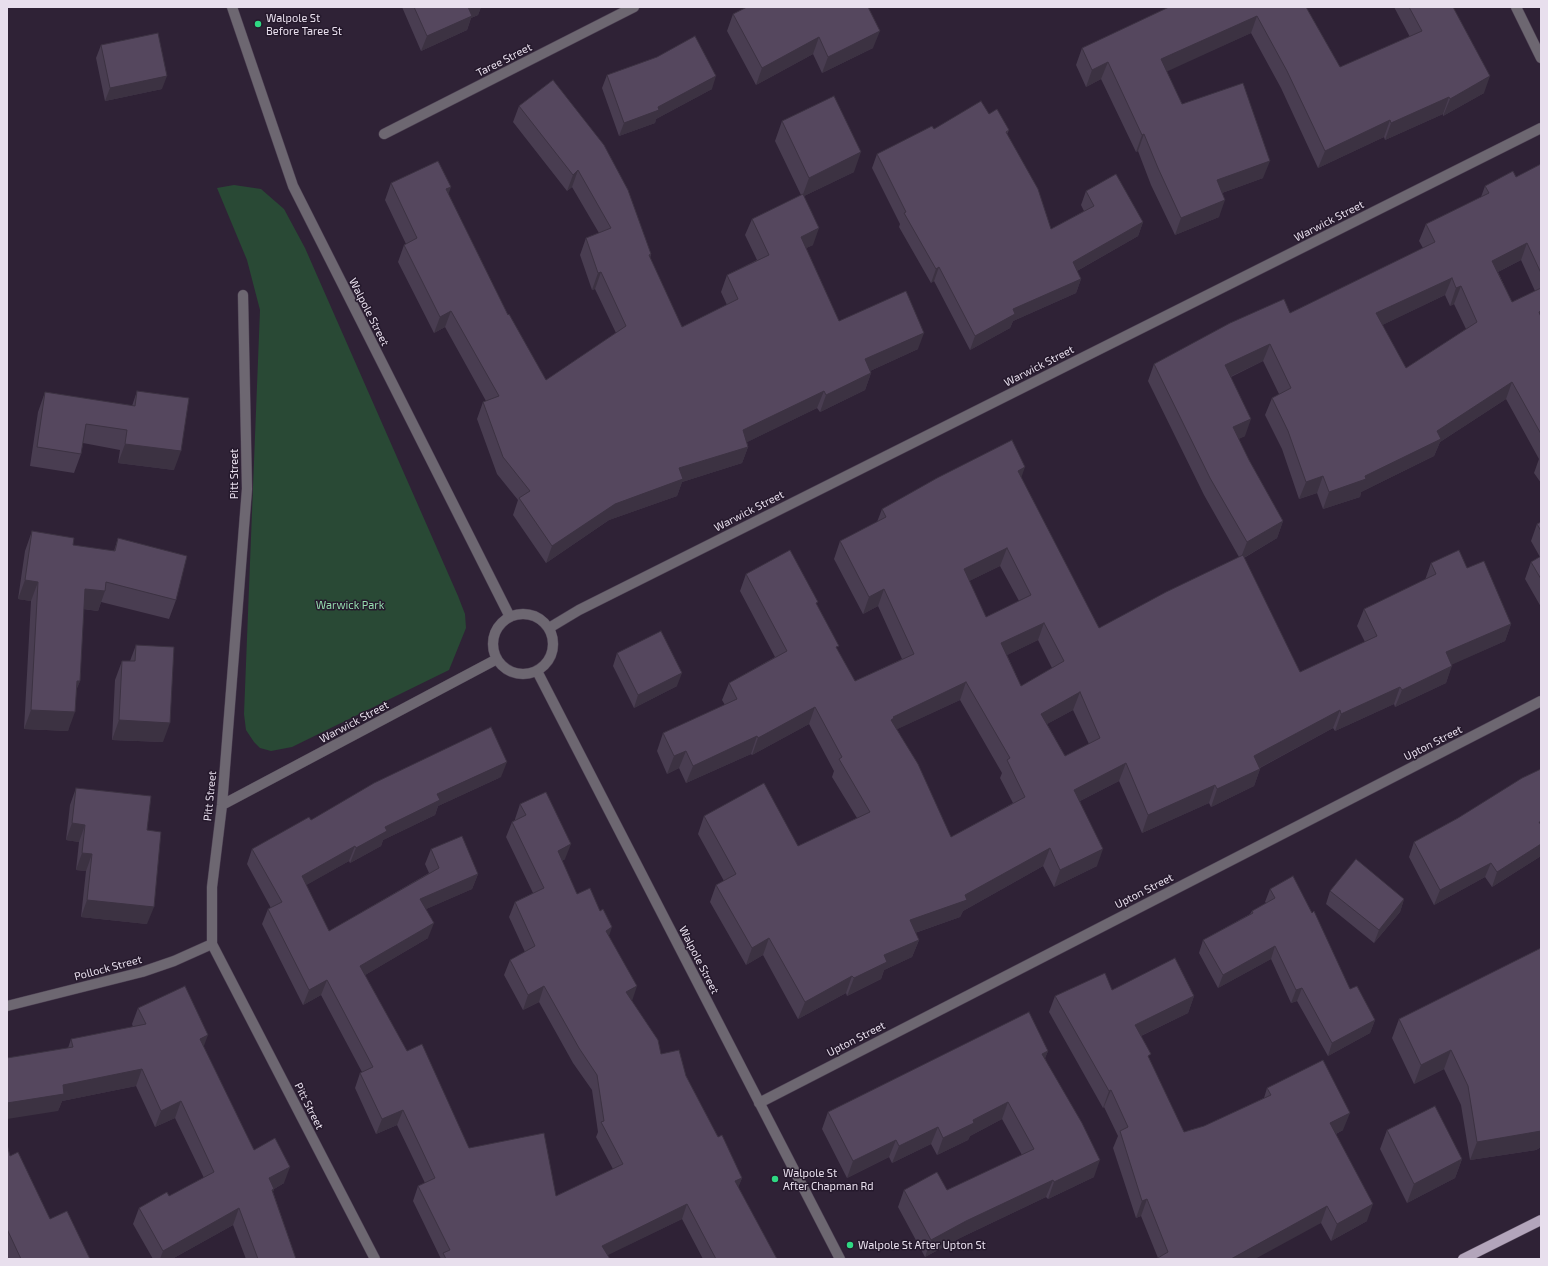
<!DOCTYPE html>
<html>
<head>
<meta charset="utf-8">
<style>
	body { margin:0 }
	#map { position:relative; width:1548px; height:1266px; overflow:hidden; background:#2f2236; font-family:"Exo 2",sans-serif }
	canvas { display:block }
	.frame { position:absolute; inset:0; border:8px solid #e8dfed; pointer-events:none }
</style>
</head>
<body>
<div id="map">
<canvas width="1548" height="1266"></canvas>
<div class="frame"></div>
</div>
<script>
const ctx = document.querySelector('canvas').getContext('2d');
ctx.lineJoin = 'round';
function paint(path, color) { ctx.fillStyle = color; ctx.fill(path, 'evenodd'); }
const shape = rows => new Path2D(rows.map(r => 'M' + r).join(''));
function stroke(path, color, width, dash) { ctx.strokeStyle = color; ctx.lineWidth = width; ctx.lineCap = dash ? 'butt' : 'round'; ctx.setLineDash(dash || []); ctx.stroke(path); }
function write(font, color, halo, rows, align = 'center') {
  ctx.font = font + ' "Exo 2",sans-serif'; ctx.lineWidth = 3; ctx.setLineDash([]); ctx.textBaseline = 'middle'; ctx.strokeStyle = halo; ctx.fillStyle = color; for (const [text, x, y, turn = 0] of rows) {
    ctx.save(); ctx.translate(x, y); ctx.rotate((+turn || 0) * Math.PI / 180); ctx.textAlign = isNaN(turn) ? turn : align; if (halo) ctx.strokeText(text, 0, 0); ctx.fillText(text, 0, 0); ctx.restore();
  }
}
const green = shape([
	[234,185,261,189,284,209,305,248,458,596,465,614,466,628,449,670,292,747,271,751,260,748,254,742,246,730,244,714,260,310,247,260,217,188]
]);
const minor = shape([
	[232,7,293,186,510,617],
	[1516,7,1541,58],
	[384,134,634,7],
	[243,295,247,489,222,805,212,887,212,944,375,1259],
	'493 644a30 30 0 1 1 60 0a30 30 0 1 1-60 0Z',
	[549,628,579,610,1541,128],
	[537,671,840,1259],
	[222,805,497,659],
	[7,1006,142,972,174,961,212,944],
	[759,1103,1541,701]
]);
const major = shape([
	[1463,1259,1541,1220]
]);
const wall = shape([
	[402,7,481,7,478,15,471,18,467,30,421,51],
	[1306,7,1340,67,1410,37,1394,7,1453,7,1484,93,1443,116,1443,114,1385,140,1384,137,1318,168,1281,88,1251,33,1166,71,1182,104,1263,178,1222,193,1219,217,1175,235,1151,185,1138,151,1136,152,1101,79,1086,87,1076,65,1082,48],
	[733,14,873,48,822,73,813,54,756,85,727,31],
	[101,45,162,89,105,101,96,58],
	[607,75,712,89,656,119,655,123,619,136,602,88],
	[553,80,651,254,650,258,682,327,727,305,721,292,727,275,757,260,745,235,752,219,801,195,775,141,782,121,854,172,804,196,813,245,806,248,839,321,918,349,870,371,871,373,865,390,820,412,817,408,747,442,748,447,742,463,682,482,677,496,609,520,546,563,513,515,518,500,497,474,477,419,483,402,486,401,445,327,434,333,398,262,404,245,406,244,385,200,391,183,448,194,508,315,546,380,616,333,595,289,592,290,580,255,586,238,599,233,572,187,567,191,513,122,519,106],
	[989,114,1009,130,1007,134,1051,229,1084,211,1081,205,1086,191,1143,222,1138,236,1077,271,1081,279,1076,293,1013,321,1010,328,970,350,934,281,931,283,899,227,900,224,872,168,877,154],
	[1541,164,1541,483,1534,473,1539,459,1506,399,1440,442,1434,456,1361,492,1360,497,1323,509,1317,493,1299,499,1282,449,1265,415,1272,398,1279,394,1263,361,1231,377,1245,436,1238,439,1249,460,1283,521,1277,538,1244,558,1300,672,1365,642,1357,626,1364,609,1425,580,1431,563,1467,568,1511,624,1505,641,1452,664,1446,683,1395,707,1394,704,1335,731,1333,728,1260,768,1260,769,1254,786,1211,807,1209,803,1142,833,1119,781,1080,801,1097,866,1054,887,1043,866,963,911,960,917,915,933,919,940,912,957,884,970,881,979,847,996,846,993,798,1019,763,955,746,965,710,902,716,885,724,881,698,834,704,816,798,846,857,818,832,777,834,771,809,724,752,755,751,754,686,783,679,768,667,774,657,751,663,733,725,705,722,700,729,683,775,657,740,591,746,574,817,605,837,649,855,681,902,659,878,606,863,614,834,559,840,541,877,522,882,509,1021,478,1099,628,1239,557,1204,495,1148,381,1154,364,1290,313,1423,248,1419,241,1426,224,1481,197,1485,186,1516,177],
	[1521,260,1535,291,1512,302,1498,272],
	[1445,295,1450,306,1454,304,1466,329,1406,368,1382,325],
	[1000,566,1019,601,986,617,969,581],
	[1038,640,1052,668,1021,686,1007,655],
	[960,700,1002,773,1000,778,1013,803,951,837,897,729],
	[1073,710,1089,744,1065,756,1047,724],
	[137,391,174,470,118,463,120,450,83,443,81,454,74,473,30,466,38,412,45,392,132,406],
	[1541,522,1541,607,1525,579,1531,562,1540,557,1531,541,1537,524],
	[32,531,73,545,114,551,118,538,176,600,169,619,101,602,98,611,83,609,80,681,76,690,68,731,24,729,31,601,18,599,25,551],
	[136,645,163,742,112,740,115,680,122,661,130,661],
	[617,653,677,686,634,708,613,666],
	[1541,769,1541,856,1492,887,1485,877,1434,905,1409,857,1414,842,1458,818],
	[501,777,438,806,435,815,383,840,381,846,350,863,349,861,306,885,329,931,429,873,425,864,431,849,478,874,472,889,426,909,428,938,365,975,407,1051,469,1148,556,1196,613,1169,596,1137,598,1132,592,1090,573,1063,539,1002,523,1010,504,975,510,960,525,952,509,917,515,902,533,893,506,837,512,822,515,820,515,819,520,804,565,859,562,861,577,894,609,936,632,1001,661,1054,686,1076,718,1137,742,1178,738,1187,777,1259,703,1259,682,1219,607,1255,610,1259,441,1259,413,1201,418,1186,425,1183,397,1125,376,1134,355,1088,360,1073,362,1072,321,995,303,1005,262,924,268,909,271,908,247,864,252,849,311,820],
	[76,788,147,830,147,924,81,917,86,871,76,870,79,842,66,840,70,805],
	[1270,889,1375,1020,1370,1033,1328,1056,1297,1001,1291,1003,1271,959,1218,988,1199,953,1203,940,1250,914,1252,911,1266,903,1265,902],
	[1330,891,1404,899,1400,912,1374,943,1326,904],
	[1541,948,1541,1147,1536,1150,1470,1160,1461,1105,1444,1069,1414,1084,1392,1038,1399,1019],
	[1112,990,1194,996,1188,1013,1141,1036,1149,1059,1184,1132,1204,1126,1264,1098,1267,1088,1343,1130,1336,1134,1367,1221,1331,1241,1321,1223,1158,1258,1141,1216,1136,1218,1113,1148,1118,1136,1104,1107,1103,1108,1049,1012,1055,996],
	[138,1008,203,1046,254,1150,284,1183,274,1189,273,1192,296,1259,246,1259,233,1225,172,1259,153,1259,133,1224,139,1208,169,1196,204,1178,175,1118,155,1127,136,1086,62,1101,58,1111,68,1048,71,1039,133,1027,132,1024],
	[1048,1051,1045,1058,1094,1177,1048,1199,1046,1197,960,1238,925,1257,898,1207,904,1190,947,1190,1022,1155,1002,1119,970,1136,968,1140,937,1155,931,1144,892,1163,889,1157,847,1178,822,1129,828,1112],
	[1387,1130,1462,1159,1455,1178,1407,1203,1380,1149],
	[7,1144,10,1156,50,1219,90,1259,7,1259]
]);
const shadedWall = shape([
	[468,7,481,7,478,15,471,18,467,30,421,51,427,36],
	[1257,16,1251,33,1155,77,1161,59],
	[880,31,873,48,822,73,828,57],
	[819,37,813,54,756,85,762,68],
	[1108,62,1101,79,1086,87,1092,70],
	[167,76,162,89,105,101,110,88],
	[716,76,712,89,656,119,655,123,619,136,624,123,658,107],
	[1490,76,1484,93,1443,116,1450,99],
	[1449,97,1443,114,1385,140,1391,123],
	[1390,120,1384,137,1318,168,1325,151],
	[1144,134,1138,151,1136,152,1142,135],
	[861,152,854,172,802,197,809,178],
	[1270,161,1263,178,1211,197,1217,180],
	[578,170,572,187,567,191,573,175],
	[451,187,445,204,446,189],
	[1225,200,1219,217,1175,235,1181,218],
	[1143,222,1138,236,1068,276,1073,262],
	[819,228,813,245,794,254,801,237],
	[1527,243,1521,260,1486,278,1492,261],
	[939,267,934,281,931,283,936,269],
	[601,272,595,289,592,290,598,273],
	[1452,278,1445,295,1370,331,1376,313],
	[1081,279,1076,293,1013,321,1010,328,970,350,975,336,1013,309],
	[1461,286,1454,304,1450,306,1456,288],
	[451,311,445,327,434,333,440,317],
	[924,333,918,349,859,376,865,359],
	[1270,344,1263,361,1219,382,1225,365],
	[871,373,865,390,820,412,826,395],
	[1512,382,1506,399,1440,442,1434,456,1361,492,1360,497,1323,509,1329,492,1365,476,1437,431],
	[824,391,817,408,737,447,743,430],
	[1251,419,1245,436,1227,445,1233,427],
	[125,444,181,451,174,470,118,463],
	[748,447,742,463,682,482,677,496,609,520,546,563,552,546,615,504,679,468],
	[1025,467,1019,484,1018,471],
	[1323,476,1317,493,1299,499,1306,482],
	[1283,521,1277,538,1240,560,1247,542],
	[1007,548,1000,566,957,587,964,569],
	[25,580,38,582,31,601,18,599],
	[85,589,105,591,98,611,77,608],
	[884,589,878,606,863,614,869,597],
	[1044,623,1038,640,995,661,1001,643],
	[1511,624,1505,641,1440,670,1446,652],
	[1452,666,1446,683,1395,707,1402,690],
	[682,673,677,686,634,708,638,695],
	[77,681,80,681,72,701],
	[966,682,960,700,889,733,891,720,893,717],
	[1400,687,1394,704,1335,731,1341,714],
	[1080,692,1073,710,1034,731,1041,714],
	[815,707,809,724,752,755,758,738],
	[31,710,75,712,68,731,24,729],
	[1340,710,1333,728,1248,774,1254,756],
	[119,720,170,723,163,742,112,740],
	[757,736,751,754,686,783,693,766],
	[686,751,679,768,667,774,674,756],
	[507,762,501,777,438,806,435,815,383,840,381,846,350,863,356,848,385,827,437,794],
	[1126,763,1119,781,1068,807,1074,790],
	[1260,769,1254,786,1211,807,1217,789],
	[1215,785,1209,803,1142,833,1148,815],
	[72,823,85,825,79,842,66,840],
	[571,844,565,859,552,866,558,851],
	[1541,844,1541,856,1492,887,1497,872],
	[355,846,349,861,296,891,302,876],
	[1050,848,1043,866,963,911,960,917,903,937,910,920,965,895],
	[1103,849,1097,866,1054,887,1060,870],
	[82,853,92,854,86,871,76,870],
	[1491,863,1485,877,1434,905,1440,890],
	[478,874,472,889,415,914,420,899],
	[1404,899,1400,912,1374,943,1379,930],
	[87,900,154,907,147,924,81,917],
	[434,923,428,938,355,981,360,966],
	[612,927,607,942,606,931],
	[769,938,763,955,746,965,752,948],
	[919,940,912,957,884,970,881,979,847,996,854,978,884,955],
	[1275,946,1271,959,1218,988,1223,975],
	[852,976,846,993,798,1019,805,1002],
	[327,980,321,995,303,1005,309,990],
	[544,986,539,1002,523,1010,528,995],
	[637,986,632,1001,626,992],
	[1302,988,1297,1001,1291,1003,1296,990],
	[1194,996,1188,1013,1128,1042,1135,1025],
	[1375,1020,1370,1033,1328,1056,1332,1043],
	[208,1035,202,1051,200,1039],
	[1451,1050,1444,1069,1414,1084,1421,1065],
	[1048,1051,1041,1068,1042,1054],
	[142,1069,136,1086,62,1101,58,1111,7,1119,7,1103,63,1085],
	[1111,1090,1104,1107,1103,1108,1109,1091],
	[181,1101,175,1118,155,1127,161,1111],
	[1008,1102,1002,1119,970,1136,968,1140,937,1155,943,1138,973,1120],
	[403,1110,397,1125,376,1134,382,1119],
	[1350,1113,1343,1130,1324,1140,1330,1123],
	[938,1127,931,1144,892,1163,899,1146],
	[1541,1131,1541,1147,1536,1150,1470,1160,1477,1142],
	[896,1140,889,1157,847,1178,853,1161],
	[1462,1159,1455,1178,1407,1203,1414,1184],
	[1100,1160,1094,1177,1048,1199,1054,1182],
	[290,1167,284,1183,274,1189,268,1205,269,1178],
	[742,1178,736,1193,735,1181],
	[1053,1180,1046,1197,960,1238,925,1257,931,1240,966,1221],
	[1147,1199,1141,1216,1136,1218,1142,1201],
	[687,1204,682,1219,600,1259,602,1246],
	[1373,1204,1367,1221,1331,1241,1337,1224],
	[1327,1206,1321,1223,1255,1259,1231,1259],
	[239,1208,233,1225,172,1259,160,1259,163,1251]
]);
const building = shape([
	[414,7,468,7,472,16,427,36,414,7],
	[747,7,868,7,880,31,828,57,819,37,762,68,733,14,747,7],
	[1169,7,1306,7,1340,67,1422,31,1409,7,1453,7,1490,76,1450,99,1449,97,1391,123,1390,120,1325,151,1287,71,1257,16,1161,59,1182,104,1243,83,1270,161,1217,180,1225,200,1181,218,1158,168,1144,134,1142,135,1108,62,1092,70,1082,48,1169,7],
	[158,33,167,76,110,88,101,45,158,33],
	[695,36,716,76,658,107,659,110,624,123,607,75,657,57,695,36],
	[553,80,604,145,628,190,651,254,649,255,682,327,738,299,727,275,769,255,752,219,803,194,819,228,801,237,839,321,906,291,924,333,865,359,871,373,826,395,824,391,743,430,748,447,679,468,683,479,615,504,552,546,519,498,530,491,503,457,483,402,499,396,451,311,440,317,404,245,417,238,391,183,438,161,451,187,446,189,508,315,509,314,546,380,626,326,601,272,598,273,586,238,611,228,578,170,573,175,519,106,553,80],
	[834,96,861,152,809,178,782,121,834,96],
	[981,101,989,114,997,109,1009,130,1006,132,1038,189,1051,229,1094,206,1086,191,1116,174,1143,222,1073,262,1081,279,1013,309,1015,314,975,336,939,267,936,269,904,213,906,212,877,154,932,126,934,129,981,101],
	[1541,164,1541,273,1527,243,1492,261,1512,302,1541,288,1541,311,1539,312,1541,317,1541,434,1512,382,1437,431,1441,439,1365,476,1366,479,1329,492,1323,476,1306,482,1288,431,1272,398,1291,388,1270,344,1225,365,1251,419,1233,427,1249,460,1283,521,1247,542,1210,478,1154,364,1230,323,1284,299,1290,313,1435,242,1426,224,1489,193,1485,186,1513,171,1516,177,1541,164],
	[1452,278,1456,288,1461,286,1477,322,1406,368,1376,313,1452,278],
	[137,391,189,398,181,451,125,444,127,430,86,424,81,454,37,447,45,392,135,406,137,391],
	[1012,440,1025,467,1018,471,1099,628,1166,592,1243,555,1300,672,1377,636,1364,609,1436,574,1431,563,1459,550,1467,568,1484,561,1511,624,1446,652,1452,666,1402,690,1400,687,1341,714,1340,710,1254,756,1260,769,1217,789,1215,785,1148,815,1126,763,1074,790,1103,849,1060,870,1050,848,965,895,967,900,910,920,919,940,884,955,887,962,854,978,852,976,805,1002,769,938,752,948,716,885,736,874,704,816,764,783,798,846,870,812,839,759,842,757,815,707,758,738,757,736,693,766,686,751,674,756,663,733,737,699,729,683,787,651,746,574,790,550,818,602,816,603,839,646,836,647,855,681,914,654,884,589,869,597,840,541,886,517,882,509,937,478,1012,440],
	[1007,548,1031,595,986,617,964,569,1007,548],
	[1044,623,1064,661,1021,686,1001,643,1044,623],
	[966,682,1010,758,1007,760,1025,797,951,837,918,764,891,720,894,718,893,717,966,682],
	[1080,692,1100,738,1065,756,1041,714,1080,692],
	[1541,522,1541,531,1537,524,1541,522],
	[32,531,74,538,73,545,115,551,118,538,187,556,176,600,106,582,105,591,85,589,80,681,77,681,75,712,31,710,38,582,25,580,32,531],
	[1541,556,1541,579,1531,562,1541,556],
	[661,631,682,673,638,695,617,653,661,631],
	[136,645,174,647,170,723,119,720,122,661,135,661,136,645],
	[491,727,507,762,437,794,440,800,385,827,387,831,356,848,355,846,302,876,329,931,439,868,431,849,462,836,478,874,420,899,434,923,360,966,407,1051,422,1044,469,1148,544,1133,556,1196,623,1164,601,1122,604,1121,597,1075,579,1048,544,986,528,995,510,960,535,946,515,902,544,888,512,822,526,815,520,804,546,792,571,844,558,851,577,894,590,888,600,911,603,909,612,927,606,931,637,986,626,992,658,1040,661,1054,679,1050,686,1076,718,1137,722,1135,742,1178,735,1181,777,1259,716,1259,687,1204,602,1246,610,1259,446,1259,443,1253,450,1250,418,1186,435,1178,403,1110,382,1119,360,1073,373,1067,327,980,309,990,268,909,282,902,252,849,309,817,311,820,374,783,491,727],
	[1541,769,1541,822,1539,822,1541,825,1541,844,1497,872,1491,863,1440,890,1414,842,1458,818,1522,778,1541,769],
	[76,788,151,796,147,830,161,832,154,907,87,900,92,854,82,853,85,825,72,823,76,788],
	[1356,859,1404,899,1379,930,1330,891,1356,859],
	[1293,876,1312,913,1314,911,1350,989,1357,986,1375,1020,1332,1043,1302,988,1296,990,1275,946,1223,975,1203,940,1253,913,1252,911,1275,898,1270,889,1293,876],
	[1541,948,1541,1131,1477,1142,1468,1086,1451,1050,1421,1065,1399,1019,1541,948],
	[1175,958,1194,996,1135,1025,1151,1054,1148,1056,1184,1132,1204,1126,1271,1095,1267,1088,1323,1060,1350,1113,1330,1123,1373,1204,1337,1224,1327,1206,1231,1259,1156,1259,1168,1252,1147,1199,1142,1201,1120,1131,1128,1127,1111,1090,1109,1091,1055,996,1105,973,1112,990,1175,958],
	[185,986,208,1035,200,1039,254,1150,275,1138,290,1167,269,1178,274,1189,272,1190,296,1259,258,1259,239,1208,163,1251,139,1208,167,1192,169,1196,214,1172,181,1101,161,1111,142,1069,63,1085,64,1094,7,1103,7,1058,73,1047,71,1039,146,1024,138,1008,185,986],
	[1029,1012,1048,1051,1042,1054,1082,1123,1100,1160,1054,1182,1053,1180,966,1221,931,1240,904,1190,937,1172,947,1190,1034,1149,1008,1102,973,1120,974,1123,943,1138,938,1127,899,1146,896,1140,853,1161,828,1112,1029,1012],
	[1435,1106,1462,1159,1414,1184,1387,1130,1435,1106],
	[7,1144,10,1156,18,1152,50,1219,67,1211,90,1259,21,1259,7,1229,7,1144]
]);
const markers = [
	[258,24,4,"#2fd883"],
	[775,1179,4,"#2fd883"],
	[850,1245,4,"#2fd883"]
];
const poiNames = [
	["Walpole St",266,18],
	["Before Taree St",266,31],
	["Walpole St",783,1173],
	["After Chapman Rd",783,1186],
	["Walpole St After Upton St",858,1245]
];
const streetNames = [
	["Taree Street",504,60,-27],
	["Warwick Street",1329,221,-27],
	["Walpole Street",369,312,63],
	["Warwick Street",1039,366,-27],
	["Pitt Street",234,474,-90],
	["Warwick Street",749,511,-27],
	["Warwick Street",354,722,-28],
	["Upton Street",1433,743,-27],
	["Pitt Street",210,796,-84],
	["Upton Street",1144,891,-27],
	["Walpole Street",699,960,63],
	["Pollock Street",108,968,-15],
	["Upton Street",856,1039,-27],
	["Pitt Street",309,1106,63]
];
const parkNames = [
	["Warwick Park",350,605]
];
paint(green, '#294935');
stroke(minor, '#4d4053', 11);
stroke(major, '#4d4053', 11);
stroke(minor, '#6d6771', 10);
stroke(major, '#b3a5bb', 10);
paint(wall, '#493d51');
paint(shadedWall, '#3c3242');
paint(building, '#55475e');
stroke(building, '#3c3242', 1);
for (const [x, y, r, color] of markers) { const dot = new Path2D(); dot.arc(x, y, r, 0, 2 * Math.PI); ctx.fillStyle = color; ctx.fill(dot); stroke(dot, '#25192c', 1.5); }
write('11px', '#e8dfed', '#25192c', poiNames, 'left');
write('11px', '#e8dfed', '#25192c', streetNames);
write('11px', '#96ddaf', '#25192c', parkNames);
</script>
</body>
</html>
